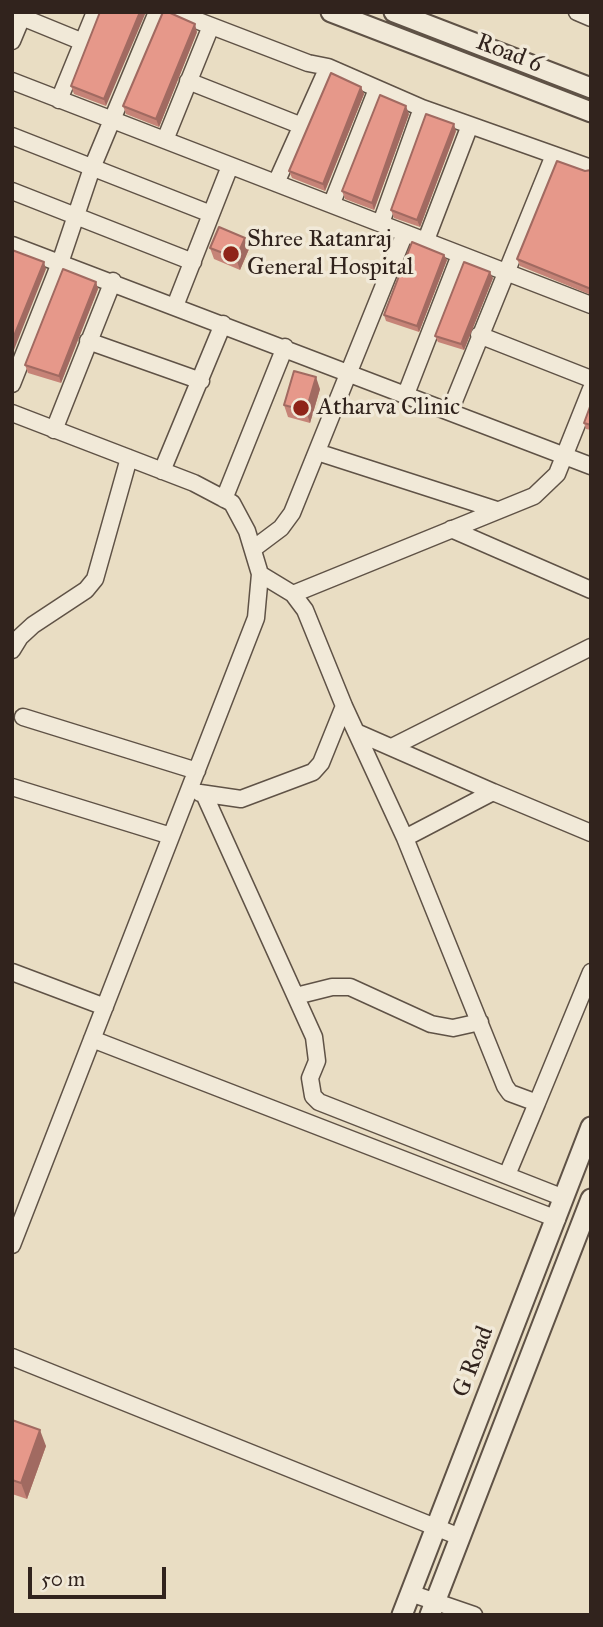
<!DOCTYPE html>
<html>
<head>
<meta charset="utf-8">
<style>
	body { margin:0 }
	#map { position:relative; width:603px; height:1627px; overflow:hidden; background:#e9ddc3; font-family:"IM FELL Great Primer",serif }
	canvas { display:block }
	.frame { position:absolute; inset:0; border:14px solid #31231d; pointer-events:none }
	.scale { position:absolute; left:28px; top:1567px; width:138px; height:32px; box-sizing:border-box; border:4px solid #31231d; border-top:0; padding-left:9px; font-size:21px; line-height:24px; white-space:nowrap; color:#31231d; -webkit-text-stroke:5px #f1e9d8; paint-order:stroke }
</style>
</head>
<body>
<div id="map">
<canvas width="603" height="1627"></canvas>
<div class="frame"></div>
<div class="scale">50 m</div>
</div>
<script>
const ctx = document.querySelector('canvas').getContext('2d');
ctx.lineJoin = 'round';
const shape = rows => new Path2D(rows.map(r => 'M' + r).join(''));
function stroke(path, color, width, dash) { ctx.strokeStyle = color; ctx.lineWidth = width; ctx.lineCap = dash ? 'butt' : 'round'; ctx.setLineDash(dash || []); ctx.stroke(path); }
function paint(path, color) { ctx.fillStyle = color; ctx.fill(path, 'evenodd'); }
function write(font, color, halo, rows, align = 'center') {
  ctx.font = font + ' "IM FELL Great Primer",serif'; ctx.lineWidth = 7; ctx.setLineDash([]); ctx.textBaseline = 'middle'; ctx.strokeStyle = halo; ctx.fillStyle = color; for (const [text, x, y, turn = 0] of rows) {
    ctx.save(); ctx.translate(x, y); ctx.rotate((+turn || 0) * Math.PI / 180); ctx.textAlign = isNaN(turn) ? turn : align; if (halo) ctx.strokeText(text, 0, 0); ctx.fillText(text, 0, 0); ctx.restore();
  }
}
const minor = shape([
	[175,12,308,63,328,67,276,183],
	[577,12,591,18],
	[12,13,83,42],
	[12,41,22,17],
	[328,67,422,108,591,168],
	[12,81,591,305],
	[188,81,302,126],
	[59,100,95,12],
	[12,136,211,214],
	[165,140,211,26],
	[12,191,193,262],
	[332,203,377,89],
	[381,223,422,108],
	[426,240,470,125],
	[12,245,591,466],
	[175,306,230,166],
	[479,335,591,379],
	[88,341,201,381],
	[12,384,60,263,92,168,157,12],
	[406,394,460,255],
	[450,411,554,155],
	[12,413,194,483,232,503,247,531,260,574,256,618,12,1245],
	[54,430,113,281],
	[317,452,497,510],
	[162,471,223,324],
	[224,499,285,347],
	[451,529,591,590],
	[253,549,281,528,292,513,405,233],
	[260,574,293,594,305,610,344,706,405,838,505,1086,510,1093,537,1103,507,1175],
	[293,594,534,496,557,474,591,389],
	[12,650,20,637,33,625,86,590,95,579,129,458],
	[23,717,197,771],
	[356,732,493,792],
	[392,747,591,647],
	[12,787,171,836],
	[200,793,241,799,313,772,321,763,344,706],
	[204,794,314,1037,317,1061,310,1078,313,1096,319,1102,564,1198],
	[405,838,493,792,591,833],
	[12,972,105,1007],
	[296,996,332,987,350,987,431,1024,453,1028,480,1022],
	[92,1039,557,1219],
	[537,1103,591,972],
	[12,1357,460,1537],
	[410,1593,474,1615]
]);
const tertiary = shape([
	[331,12,591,112],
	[394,12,591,88],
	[402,1615,591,1127],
	[430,1615,591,1199]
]);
const wall = shape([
	[100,12,106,106,74,94,71,86],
	[197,32,159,127,126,114,123,106],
	[361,87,364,94,325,191,292,178,289,171],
	[409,114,374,210,345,199,342,191],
	[456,131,420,227,394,218,391,210],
	[591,170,591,295,520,266,517,259,585,171],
	[245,238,249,249,240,270,214,259,210,248],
	[444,255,447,260,419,332,386,321,384,315],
	[493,278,464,350,438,342,435,336],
	[96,282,98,289,61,383,28,373,25,365],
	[320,389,310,423,288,417,284,405],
	[591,404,591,430,586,429,584,423],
	[12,1420,46,1446,27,1499,12,1494]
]);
const shadedWall = shape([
	[140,12,146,12,106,106,104,99],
	[195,24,197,32,159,127,156,119],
	[361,87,364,94,325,191,323,184],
	[406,106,409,114,374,210,372,203],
	[454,124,456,131,420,227,417,220],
	[245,238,249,249,240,270,236,258],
	[444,255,447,260,419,332,417,326],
	[44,262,46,269,12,355,12,341],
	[490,272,493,278,464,350,461,344],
	[96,282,98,289,61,383,59,376],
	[316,377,320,389,310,423,306,411],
	[40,1430,46,1446,27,1499,21,1483]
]);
const building = shape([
	[100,12,140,12,104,99,71,86,100,12],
	[163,12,168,12,195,24,156,119,123,106,163,12],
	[331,73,361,87,323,184,289,171,331,73],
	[380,95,406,106,372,203,342,191,380,95],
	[426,114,454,124,417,220,391,210,426,114],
	[557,161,585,171,591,170,591,289,517,259,557,161],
	[219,227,245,238,236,258,210,248,219,227],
	[412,242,444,255,417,326,384,315,412,242],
	[12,250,44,262,12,341,12,250],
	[464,262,490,272,461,344,435,336,464,262],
	[63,269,96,282,59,376,25,365,63,269],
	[294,371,316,377,306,411,284,405,294,371],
	[591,404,591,425,584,423,591,404],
	[12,1420,40,1430,21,1483,12,1480,12,1420]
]);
const markers = [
	[231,254,9,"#8f2418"],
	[301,408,9,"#8f2418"]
];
const streetNames = [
	["Road 6",509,54,21],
	["G Road",474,1362,-69]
];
const poiNames = [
	["Shree Ratanraj",247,240],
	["General Hospital",247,268],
	["Atharva Clinic",317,408]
];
stroke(minor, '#5f5246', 19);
stroke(tertiary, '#5f5246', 23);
stroke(minor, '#f1e9d8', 16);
stroke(tertiary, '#f1e9d8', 19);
paint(wall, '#c68377');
paint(shadedWall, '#a16a61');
paint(building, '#e6988a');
stroke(building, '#a16a61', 2);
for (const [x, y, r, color] of markers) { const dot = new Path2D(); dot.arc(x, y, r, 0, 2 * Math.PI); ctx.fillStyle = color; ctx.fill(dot); stroke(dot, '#f1e9d8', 2.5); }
write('24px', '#31231d', '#f1e9d8', streetNames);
write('24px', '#31231d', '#f1e9d8', poiNames, 'left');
</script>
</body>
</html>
